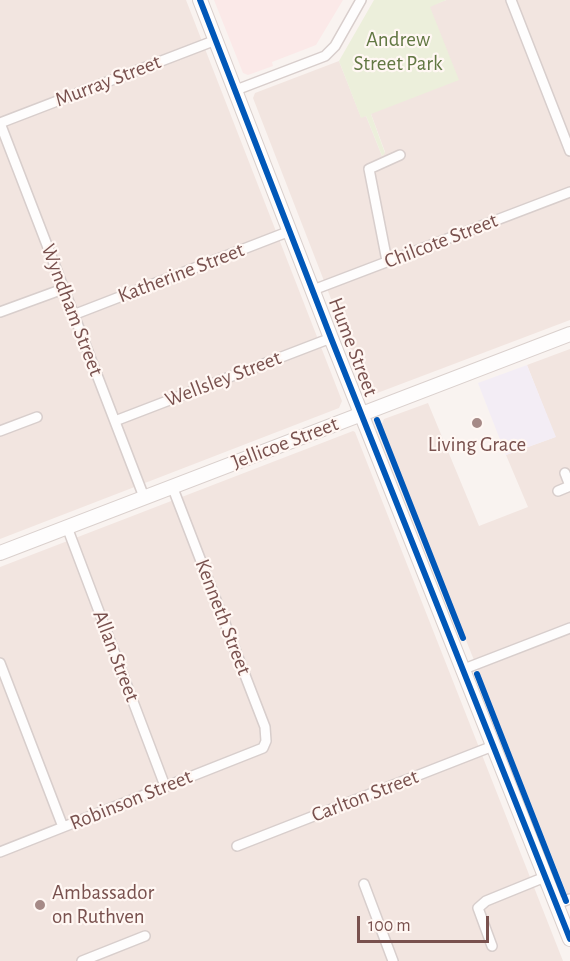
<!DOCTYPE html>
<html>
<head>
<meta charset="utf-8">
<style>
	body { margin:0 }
	#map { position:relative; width:570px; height:961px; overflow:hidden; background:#f9f3f0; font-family:"Alegreya Sans",sans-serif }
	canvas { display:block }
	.scale { position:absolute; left:357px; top:916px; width:132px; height:27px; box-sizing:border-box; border:3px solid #79514e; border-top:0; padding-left:8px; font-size:18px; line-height:21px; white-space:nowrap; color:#79514e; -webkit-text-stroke:4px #fff7f3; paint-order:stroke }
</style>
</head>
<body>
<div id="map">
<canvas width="570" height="961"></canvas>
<div class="scale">100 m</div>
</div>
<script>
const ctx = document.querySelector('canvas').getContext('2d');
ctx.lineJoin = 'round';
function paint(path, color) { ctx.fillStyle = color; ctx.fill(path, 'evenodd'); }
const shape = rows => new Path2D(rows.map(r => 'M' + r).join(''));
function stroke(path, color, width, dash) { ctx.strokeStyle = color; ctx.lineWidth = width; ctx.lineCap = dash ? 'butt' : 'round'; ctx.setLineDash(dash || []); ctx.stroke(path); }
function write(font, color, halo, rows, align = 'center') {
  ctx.font = font + ' "Alegreya Sans",sans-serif'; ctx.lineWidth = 4.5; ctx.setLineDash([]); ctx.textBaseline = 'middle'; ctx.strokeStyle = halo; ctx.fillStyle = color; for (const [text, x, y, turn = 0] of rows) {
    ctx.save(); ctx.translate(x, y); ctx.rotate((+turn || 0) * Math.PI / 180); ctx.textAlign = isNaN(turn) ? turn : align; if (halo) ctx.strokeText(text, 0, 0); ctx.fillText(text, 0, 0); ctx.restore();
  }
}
const residential = shape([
	[0,0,186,0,342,401,339,408,0,539],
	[446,0,570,0,570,320,372,395,366,389,253,98,255,93,339,61,361,117,366,116,382,156,385,152,371,114,430,6],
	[570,349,570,902,381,426,384,419,428,403,479,526,528,507,506,455,555,437,527,365],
	[353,431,355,432,563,961,0,961,0,567]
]);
const commercial = shape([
	[214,0,343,0,316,45,272,62,273,66,248,75,243,73]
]);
const education = shape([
	[527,365,556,437,506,455,478,383]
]);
const green = shape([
	[374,0,446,0,430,7,459,80,371,114,385,153,382,156,366,116,361,118,339,61]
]);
const street = shape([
	[511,0,570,151],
	[236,90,325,56,335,46,361,0],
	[0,123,144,497],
	[0,123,216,40],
	[387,261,369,169,400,155],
	[313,290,570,192],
	[0,312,63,289],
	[73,315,290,231],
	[115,421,331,338],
	[0,431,37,417],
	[565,473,570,486],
	[558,491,570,486],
	[67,527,165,786],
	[0,663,63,827],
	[464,669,570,628],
	[237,846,493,746],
	[0,852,263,748,266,741,265,727,172,486],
	[364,884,393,961],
	[556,904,570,899],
	[492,946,478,908,486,901,545,877],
	[82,961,145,936]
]);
const secondary = shape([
	[200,0,331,338,570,939],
	[0,553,570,334]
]);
const cycleway = shape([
	[200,0,331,338,570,939],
	[377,420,463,638],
	[477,674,566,901]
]);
const markers = [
	[477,423,6,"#a68a87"],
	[40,905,6,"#a68a87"]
];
const parkNames = [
	["Andrew",398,40],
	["Street Park",398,64]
];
const streetNames = [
	["Murray Street",108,81,-21],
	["Chilcote Street",441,241,-21],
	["Katherine Street",181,273,-21],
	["Wyndham Street",72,310,69],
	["Hume Street",353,347,69],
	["Wellsley Street",223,379,-21],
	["Jellicoe Street",285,443,-21],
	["Kenneth Street",223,617,69],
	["Allan Street",116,656,69],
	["Carlton Street",365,796,-21],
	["Robinson Street",131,800,-22]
];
const poiNames = [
	["Living Grace",477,445],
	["Ambassador",52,893,"left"],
	["on Ruthven",52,917,"left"]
];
paint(residential, '#f2e5e0');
paint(commercial, '#fbe9e8');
paint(education, '#f3edf5');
paint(green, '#ecefdb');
stroke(street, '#d8cecc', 12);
stroke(secondary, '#dad0cd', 16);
stroke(street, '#fefdfd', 9);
stroke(secondary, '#fefdfd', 14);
stroke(cycleway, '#0057b8', 6);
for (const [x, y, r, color] of markers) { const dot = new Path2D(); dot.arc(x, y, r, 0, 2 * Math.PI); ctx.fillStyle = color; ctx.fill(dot); stroke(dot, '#fff7f3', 2); }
write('21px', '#627843', '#fff7f3', parkNames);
write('21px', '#79514e', '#fff7f3', streetNames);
write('21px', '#79514e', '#fff7f3', poiNames);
</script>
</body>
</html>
